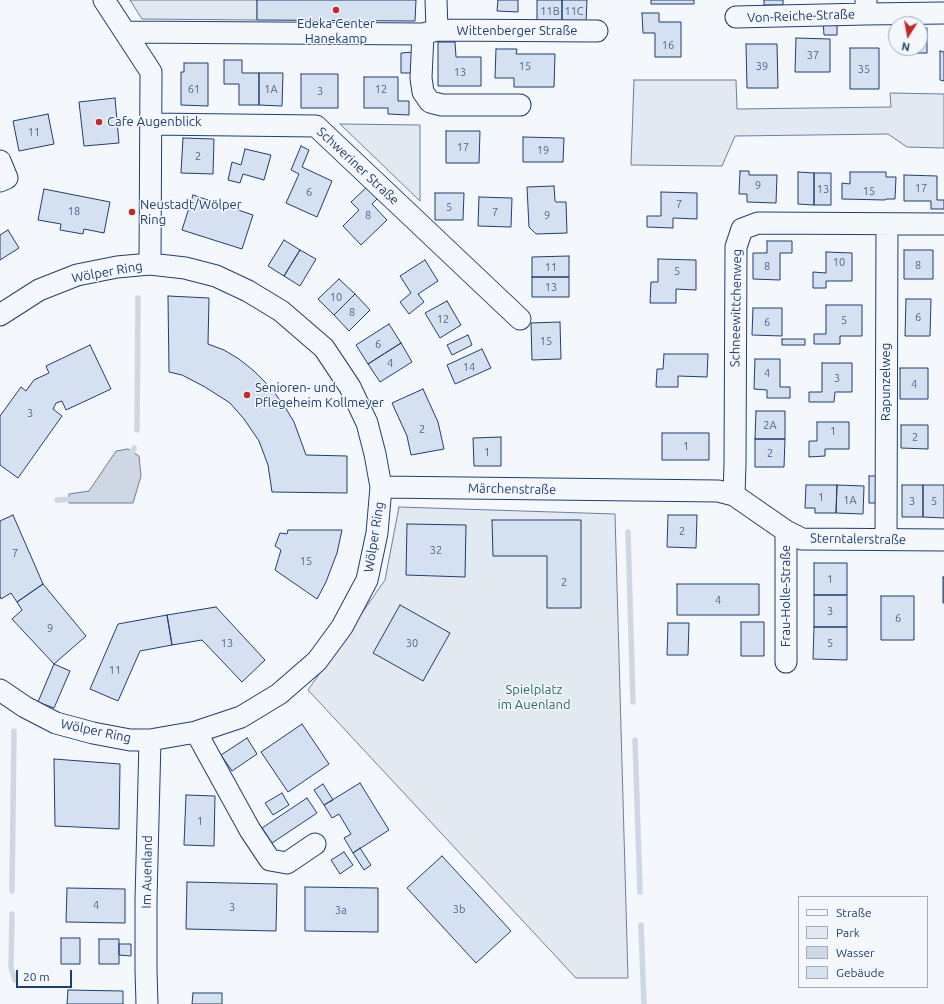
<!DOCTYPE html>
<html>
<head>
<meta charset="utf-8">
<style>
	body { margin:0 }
	#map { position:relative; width:944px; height:1004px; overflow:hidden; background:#f4f7fb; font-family:Ubuntu,sans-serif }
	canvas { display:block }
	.legend { position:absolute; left:798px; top:896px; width:130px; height:92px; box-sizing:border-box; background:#f4f7fb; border:1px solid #9eadc5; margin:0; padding:5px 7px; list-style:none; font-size:12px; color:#1d3f73 }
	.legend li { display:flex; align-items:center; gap:8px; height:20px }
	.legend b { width:20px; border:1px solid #9eadc5 }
	.north { position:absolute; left:888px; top:16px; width:40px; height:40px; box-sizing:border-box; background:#f4f7fb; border:1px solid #9eadc5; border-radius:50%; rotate:191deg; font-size:11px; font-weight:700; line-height:16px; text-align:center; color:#1d3f73 }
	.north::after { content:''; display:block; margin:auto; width:14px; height:18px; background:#c62828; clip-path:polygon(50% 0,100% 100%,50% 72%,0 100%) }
	.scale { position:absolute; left:16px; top:970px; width:56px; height:18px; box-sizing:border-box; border:2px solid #1d3f73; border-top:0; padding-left:5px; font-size:12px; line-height:14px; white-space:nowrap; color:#1d3f73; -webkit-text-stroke:3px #f4f7fb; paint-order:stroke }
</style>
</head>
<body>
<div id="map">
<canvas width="944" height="1004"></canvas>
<ul class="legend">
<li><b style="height:5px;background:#f4f7fb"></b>Straße</li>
<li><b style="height:11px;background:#e3e9f0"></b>Park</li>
<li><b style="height:11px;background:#cfd7e4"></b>Wasser</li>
<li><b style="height:11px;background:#d5e0f0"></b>Gebäude</li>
</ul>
<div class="north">N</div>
<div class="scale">20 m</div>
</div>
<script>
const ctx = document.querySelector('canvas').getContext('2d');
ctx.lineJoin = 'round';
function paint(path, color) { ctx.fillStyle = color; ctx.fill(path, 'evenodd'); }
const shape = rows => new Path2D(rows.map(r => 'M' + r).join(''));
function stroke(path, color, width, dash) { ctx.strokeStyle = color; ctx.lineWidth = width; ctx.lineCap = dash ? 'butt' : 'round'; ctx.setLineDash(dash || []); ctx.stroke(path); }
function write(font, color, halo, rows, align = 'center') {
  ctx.font = font + ' Ubuntu,sans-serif'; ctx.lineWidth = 3; ctx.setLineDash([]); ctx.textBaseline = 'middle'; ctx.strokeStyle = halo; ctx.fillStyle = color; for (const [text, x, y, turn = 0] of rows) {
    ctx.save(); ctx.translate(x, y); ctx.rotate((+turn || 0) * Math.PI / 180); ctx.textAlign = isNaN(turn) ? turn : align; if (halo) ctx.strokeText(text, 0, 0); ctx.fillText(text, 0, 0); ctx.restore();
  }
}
const green = shape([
	[634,80,736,80,737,109,891,107,890,93,944,94,944,148,907,147,888,134,735,136,722,166,631,165,634,80],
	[340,124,420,125,420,201,340,124],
	[399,507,615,514,628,978,576,978,308,690,385,580,399,507]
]);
const parking = shape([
	[130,0,257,0,257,20,142,19,130,0]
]);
const water = shape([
	[128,449,139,456,141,476,133,503,69,503,69,494,89,491,116,451,128,449]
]);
const stream = shape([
	[137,430,138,298],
	[129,458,134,448],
	[57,500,75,499],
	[628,532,633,702],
	[635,740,640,892],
	[12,891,14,731],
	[12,914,11,968,15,980],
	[641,925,644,1004]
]);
const building = shape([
	[257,0,416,0,415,21,257,20,257,0],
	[498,0,518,0,518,12,497,11,498,0],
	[537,0,562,0,562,22,537,22,537,0],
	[562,0,587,0,586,22,562,22,562,0],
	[651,0,694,0,694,4,651,4,651,0],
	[764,0,783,0,783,5,764,5,764,0],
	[642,13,659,13,659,22,681,22,681,57,655,57,655,33,643,33,642,13],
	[837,19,837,35,824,35,823,20,837,19],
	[920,28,927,28,927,53,902,53,902,48,920,48,920,28],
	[796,38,830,39,830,72,795,72,796,38],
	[438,42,455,42,456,57,481,57,481,86,438,86,438,42],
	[746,44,777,44,778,88,747,88,746,44],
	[850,48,879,48,879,89,850,89,850,48],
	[496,49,517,49,516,54,555,54,554,87,514,87,514,78,495,78,496,49],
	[940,51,944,52,944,81,940,80,940,51],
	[414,52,414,73,401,73,401,53,414,52],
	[224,60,242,60,242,73,259,73,259,105,239,105,239,84,224,84,224,60],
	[184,63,208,63,208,106,181,105,181,72,184,72,184,63],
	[259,73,283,73,282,106,259,105,259,73],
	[301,74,338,74,338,108,301,108,301,74],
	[364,77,398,77,398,101,409,101,409,115,388,114,388,108,364,108,364,77],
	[115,98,119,143,84,146,79,102,115,98],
	[48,114,54,144,19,151,13,121,48,114],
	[446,131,480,131,479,163,446,163,446,131],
	[523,137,564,138,563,162,523,162,523,137],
	[183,138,214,139,213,174,181,173,183,138],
	[301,146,309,150,302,167,332,181,317,217,286,203,299,174,291,170,301,146],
	[245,149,271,155,264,180,243,174,240,183,228,180,232,162,241,165,245,149],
	[740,171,749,171,749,175,777,175,776,203,747,202,747,194,739,194,740,171],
	[798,172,814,173,814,205,798,204,798,172],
	[850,172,886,172,886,177,896,177,895,199,886,199,885,200,842,199,842,183,850,184,850,172],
	[814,173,831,173,831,205,814,205,814,173],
	[904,175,937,176,937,200,944,200,944,209,931,209,931,201,904,201,904,175],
	[554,186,555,201,556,202,566,202,567,233,536,234,529,227,527,187,554,186],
	[367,187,378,198,372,204,387,220,361,245,343,226,359,210,351,202,367,187],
	[44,189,110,202,104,233,84,229,83,234,60,230,61,224,38,220,44,189],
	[661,192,697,193,697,219,673,218,673,228,647,227,647,216,661,216,661,192],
	[435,193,464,193,463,220,435,220,435,193],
	[193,195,253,215,242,249,182,230,193,195],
	[479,197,512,198,511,227,478,226,479,197],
	[8,230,19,248,0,260,0,235,8,230],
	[284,240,300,250,284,276,268,266,284,240],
	[767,241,792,241,792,253,780,253,780,280,753,279,753,253,767,253,767,241],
	[300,250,316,259,300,286,284,276,300,250],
	[904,250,933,250,933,279,904,279,904,250],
	[826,252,852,253,852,281,826,281,826,288,813,288,813,272,826,273,826,252],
	[569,256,569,277,532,277,532,257,569,256],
	[658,259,696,260,696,290,676,289,676,303,650,303,651,282,658,282,658,259],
	[425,260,438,281,418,294,424,302,409,314,400,302,411,293,400,276,425,260],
	[532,277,569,277,569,297,532,297,532,277],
	[339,279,355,294,334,315,318,299,339,279],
	[355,294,370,310,349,331,334,315,355,294],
	[168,296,209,298,208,344,224,350,239,359,254,371,271,388,285,407,294,422,306,455,347,456,347,493,272,492,268,465,259,441,244,419,230,403,205,387,182,375,169,372,168,296],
	[906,299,931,299,930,336,905,336,906,299],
	[447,301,461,325,440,338,425,313,447,301],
	[826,305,862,305,862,336,840,336,840,344,814,344,814,334,826,334,826,305],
	[753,308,782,308,782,336,752,335,753,308],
	[560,322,561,359,532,360,531,323,560,322],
	[389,324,401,343,368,364,356,345,389,324],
	[468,335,472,345,452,355,447,345,468,335],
	[782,339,805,339,805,345,782,345,782,339],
	[401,343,412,362,380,382,368,364,401,343],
	[90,345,111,389,66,410,62,401,56,403,53,409,62,416,18,478,0,465,0,416,21,387,26,391,34,380,49,373,46,366,90,345],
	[482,349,491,368,455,384,447,365,482,349],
	[664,354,708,354,707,377,678,376,678,387,656,387,657,369,663,369,664,354],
	[755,359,780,359,780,387,790,387,790,398,767,398,767,390,754,389,755,359],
	[822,363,852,363,852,392,835,392,834,402,809,402,809,392,822,392,822,363],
	[900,368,928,368,928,399,900,399,900,368],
	[423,389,438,422,444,449,411,455,407,436,392,403,423,389],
	[756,411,785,411,785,439,755,439,756,411],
	[817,422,849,422,849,449,825,449,825,456,809,457,809,441,817,441,817,422],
	[901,425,928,425,928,449,901,448,901,425],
	[662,433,709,433,709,460,662,460,662,433],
	[501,437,501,466,474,466,473,438,501,437],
	[755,439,785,439,784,467,755,467,755,439],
	[869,476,878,476,877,503,869,503,869,476],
	[806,485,837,485,836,513,815,513,815,508,805,508,806,485],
	[837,485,864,486,863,514,836,513,837,485],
	[902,485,923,485,923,517,902,517,902,485],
	[923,485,944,485,944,518,923,517,923,485],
	[13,515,43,584,17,602,11,593,1,599,0,596,0,521,13,515],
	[668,515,697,515,696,548,667,547,668,515],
	[492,520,581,520,581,608,547,608,547,556,493,556,492,520],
	[407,524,466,525,465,577,406,575,407,524],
	[288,530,342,530,337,553,326,582,317,599,275,570,281,550,275,546,280,533,287,534,288,530],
	[814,563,847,563,847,595,814,595,814,563],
	[943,577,944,577,944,603,943,603,943,577],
	[43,584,86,636,54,664,12,619,22,610,17,602,43,584],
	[677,584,759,584,759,615,677,615,677,584],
	[814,595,847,595,847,627,814,627,814,595],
	[881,596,914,596,914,640,881,640,881,596],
	[400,605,450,633,423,681,373,653,400,605],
	[216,607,265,660,242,682,202,640,172,645,167,615,216,607],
	[167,615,172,645,140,651,118,701,90,689,118,624,167,615],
	[741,622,764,622,764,656,741,656,741,622],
	[668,623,689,623,688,655,667,655,668,623],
	[814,627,847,627,847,660,813,659,814,627],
	[54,664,70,671,54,708,38,702,54,664],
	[302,724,329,764,288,792,261,752,302,724],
	[247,738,257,754,232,771,221,755,247,738],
	[54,759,120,764,119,829,55,826,54,759],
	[360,783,389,830,353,853,344,838,351,834,339,814,332,818,324,805,360,783],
	[323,784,333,800,324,805,314,790,323,784],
	[282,793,289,805,273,815,265,803,282,793],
	[186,795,215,796,214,846,184,845,186,795],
	[307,798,317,813,272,843,262,828,307,798],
	[360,848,371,865,364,870,353,853,360,848],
	[344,852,353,865,340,874,331,860,344,852],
	[442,856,511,931,476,963,407,888,442,856],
	[187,882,277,884,276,931,186,929,187,882],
	[305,887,378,888,378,932,305,931,305,887],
	[67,888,125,889,125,923,66,922,67,888],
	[61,938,80,938,80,964,61,964,61,938],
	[99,939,119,939,119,964,99,964,99,939],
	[119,944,131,944,131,956,119,955,119,944],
	[68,990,123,991,123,1004,67,1004,68,990],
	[193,993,222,993,222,1004,192,1004,193,993]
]);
const minor = shape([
	[104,0,151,72,150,264],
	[436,0,437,30],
	[866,14,944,13],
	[736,17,866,14,866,0],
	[125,32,423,34,437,30,597,31],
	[423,34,421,78,423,92,430,102,442,105,520,105],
	[151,124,316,126,520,319],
	[0,161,7,178,0,181],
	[0,315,39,290,77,275,117,267,150,264,185,268,216,276,248,291,281,311,324,348,350,387,367,423,375,454,381,487,377,533,367,580,342,627,317,661,279,694,241,717,196,732,150,740,130,740,93,733,56,723,25,707,0,690],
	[381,487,718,491,734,495,786,531,802,539,944,540],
	[734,495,735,464,736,247,742,229,758,223,944,224],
	[886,539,887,224],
	[786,662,786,531],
	[196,732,250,830,270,860,287,863,315,844],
	[147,1004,146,970,146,900,150,740]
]);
const markers = [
	[336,10,4,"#c62828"],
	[99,122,4,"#c62828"],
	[132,212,4,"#c62828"],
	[247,395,4,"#c62828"]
];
const numberNames = [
	["11B",550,11],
	["11C",574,11],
	["16",668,45],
	["37",813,55],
	["15",525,66],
	["39",762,66],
	["35",864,69],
	["13",460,72],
	["61",194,89],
	["1A",271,89],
	["12",381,89],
	["3",320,91],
	["11",34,132],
	["17",463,147],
	["19",543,150],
	["2",198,156],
	["9",758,185],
	["17",921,188],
	["13",823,189],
	["15",869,191],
	["6",309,192],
	["7",679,204],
	["5",449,207],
	["18",74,211],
	["7",495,212],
	["8",368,215],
	["9",547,215],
	["10",839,262],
	["8",918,265],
	["8",767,266],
	["11",551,267],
	["5",677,271],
	["13",551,287],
	["10",336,297],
	["8",352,312],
	["6",918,317],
	["12",443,319],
	["5",844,320],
	["6",767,322],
	["15",546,341],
	["6",378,344],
	["4",390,363],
	["14",469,367],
	["4",767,373],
	["3",837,378],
	["4",914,384],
	["3",30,413],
	["2A",770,425],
	["2",422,429],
	["1",833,431],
	["2",915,437],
	["1",686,446],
	["1",487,452],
	["2",770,453],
	["1",821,497],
	["1A",850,500],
	["3",912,501],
	["5",934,501],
	["2",682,531],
	["32",436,550],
	["7",15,553],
	["15",306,561],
	["1",830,579],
	["2",564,582],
	["4",718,600],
	["3",830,611],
	["6",898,618],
	["9",50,628],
	["13",227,643],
	["30",412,643],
	["5",830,643],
	["11",115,670],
	["1",200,821],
	["4",96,905],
	["3",232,907],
	["3b",459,909],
	["3a",341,910]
];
const streetNames = [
	["Von-Reiche-Straße",801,16,-2],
	["Wittenberger Straße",517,31],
	["Schweriner Straße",358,166,43],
	["Wölper Ring",107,272,-10],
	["Schneewittchenweg",736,308,-89],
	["Rapunzelweg",886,382,-90],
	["Märchenstraße",512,489,1],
	["Wölper Ring",374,537,-81],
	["Sterntalerstraße",858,539,1],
	["Frau-Holle-Straße",786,596,-90],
	["Wölper Ring",96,731,12],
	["Im Auenland",147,872,-89]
];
const poiNames = [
	["Edeka Center",336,24,"center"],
	["Hanekamp",336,39,"center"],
	["Cafe Augenblick",107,122],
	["Neustadt/Wölper",140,205],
	["Ring",140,220],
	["Senioren- und",255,388],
	["Pflegeheim Kollmeyer",255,403]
];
const parkNames = [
	["Spielplatz",534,690],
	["im Auenland",534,705]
];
paint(green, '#e3e9f0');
stroke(green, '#687fa3', 1);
paint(parking, '#e3e8f0');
stroke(parking, '#687fa3', 1);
paint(water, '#cfd7e4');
stroke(water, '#687fa3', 1);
stroke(stream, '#cfd7e4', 5.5);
paint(building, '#d5e0f0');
stroke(building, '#1d3f73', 1);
stroke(minor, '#1d3f73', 23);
stroke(minor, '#f4f7fb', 21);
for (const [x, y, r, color] of markers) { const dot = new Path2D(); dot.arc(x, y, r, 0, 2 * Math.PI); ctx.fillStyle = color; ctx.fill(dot); stroke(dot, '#f4f7fb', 1.5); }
write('11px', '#4b6792', null, numberNames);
write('13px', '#1d3f73', '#f4f7fb', streetNames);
write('13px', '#1d3f73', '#f4f7fb', poiNames, 'left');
write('13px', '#2c6c60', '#f4f7fb', parkNames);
</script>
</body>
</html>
